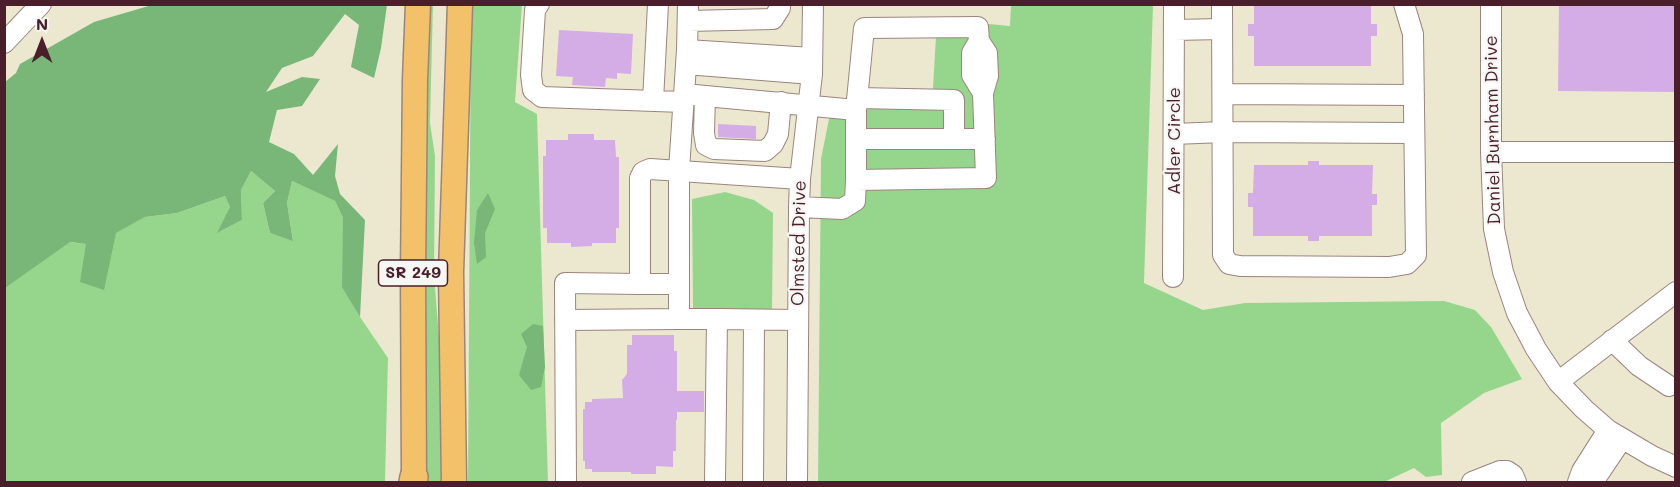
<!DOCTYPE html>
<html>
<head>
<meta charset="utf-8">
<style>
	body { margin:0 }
	#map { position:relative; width:1680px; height:487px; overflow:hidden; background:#ece8d0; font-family:Mali,sans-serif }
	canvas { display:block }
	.frame { position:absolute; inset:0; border:6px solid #4a1f2b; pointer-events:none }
	.north { position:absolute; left:12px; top:12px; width:60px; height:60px; -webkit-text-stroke:4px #f6f6f2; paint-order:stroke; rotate:0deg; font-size:16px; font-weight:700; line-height:24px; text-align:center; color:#4a1f2b }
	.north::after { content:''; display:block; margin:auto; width:21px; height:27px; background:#4a1f2b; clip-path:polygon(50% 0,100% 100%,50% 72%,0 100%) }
</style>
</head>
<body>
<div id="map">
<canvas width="1680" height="487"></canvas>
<div class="frame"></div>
<div class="north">N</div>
</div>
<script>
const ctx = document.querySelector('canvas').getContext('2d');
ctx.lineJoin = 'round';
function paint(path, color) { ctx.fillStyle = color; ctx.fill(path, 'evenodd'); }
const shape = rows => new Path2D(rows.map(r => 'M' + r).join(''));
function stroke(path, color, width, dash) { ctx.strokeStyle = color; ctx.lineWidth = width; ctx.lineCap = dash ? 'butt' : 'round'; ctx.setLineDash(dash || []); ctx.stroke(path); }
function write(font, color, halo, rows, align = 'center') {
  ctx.font = font + ' Mali,sans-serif'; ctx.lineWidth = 4.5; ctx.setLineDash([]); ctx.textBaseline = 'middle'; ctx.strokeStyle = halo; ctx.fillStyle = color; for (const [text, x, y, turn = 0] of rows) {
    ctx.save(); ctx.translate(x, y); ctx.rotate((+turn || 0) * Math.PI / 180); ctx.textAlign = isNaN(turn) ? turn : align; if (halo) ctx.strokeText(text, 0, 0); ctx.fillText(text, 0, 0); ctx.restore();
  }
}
const green = shape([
	[433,4,430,123,435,156,434,276,441,362,442,482,425,482,424,120,428,5],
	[471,5,522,5,515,102,537,114,548,482,468,482],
	[1011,5,1153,5,1144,283,1203,310,1245,303,1444,301,1475,310,1491,327,1522,379,1484,393,1441,423,1442,475,1426,477,1414,468,1384,482,818,482,821,159,833,99,932,105,937,19,1010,26],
	[251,171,275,191,263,203,270,233,293,240,287,203,292,181,335,201,343,218,343,287,360,317,388,358,385,482,5,482,4,288,69,242,86,244,115,233,145,217,177,213,225,196,230,207,219,232,242,220,241,190],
	[725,192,754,200,773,213,772,309,693,313,692,199]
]);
const forest = shape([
	[152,5,387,5,381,48,374,78,351,67,359,25,345,14,313,56,282,68,266,92,302,77,320,79,302,106,277,110,269,142,294,154,313,175,338,144,335,176,340,194,365,220,360,317,342,287,343,218,335,201,292,181,287,203,293,241,270,233,263,203,275,191,251,171,241,190,242,220,217,233,230,207,225,196,177,213,145,217,116,233,104,290,80,282,86,244,70,242,5,288,5,82,16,73,20,64,94,22],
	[488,193,495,209,485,233,486,257,477,264,474,243,477,210],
	[533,324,543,326,545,367,541,387,531,390,519,375,527,347,521,334]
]);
const building = shape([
	[1254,4,1371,4,1371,24,1377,24,1377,36,1371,36,1371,66,1254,66,1254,36,1248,36,1248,24,1254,24],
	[1559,4,1676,4,1676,92,1558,91],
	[559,30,633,34,631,74,617,73,617,79,606,78,605,87,572,85,573,77,556,76],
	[718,124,756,126,756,139,718,137],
	[568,134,594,134,594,140,615,140,616,157,619,157,619,228,616,228,616,243,592,243,592,246,571,247,571,243,547,243,547,228,543,228,543,156,546,156,546,140,568,140],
	[1308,161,1319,161,1319,165,1373,165,1372,194,1377,194,1377,205,1372,205,1372,236,1319,236,1319,241,1308,241,1308,236,1253,236,1253,207,1248,207,1248,193,1253,193,1254,165,1308,165],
	[632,335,674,335,674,351,677,351,677,391,704,391,704,412,677,412,677,420,676,420,676,451,673,451,673,467,656,466,656,474,631,474,631,472,592,472,592,469,585,469,585,461,583,461,583,409,585,409,585,402,592,402,592,399,623,398,622,380,627,374,627,345,632,345]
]);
const minor = shape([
	[539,4,535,10,531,75,533,90,542,97,683,102],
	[688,4,687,50,679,170,679,319,717,319],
	[1222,4,1223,255,1229,264,1240,266,1389,267,1407,264,1416,255,1413,34,1404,4],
	[1491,4,1491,152,1494,229,1503,272,1517,313,1536,349,1558,382,1584,409,1608,430,1652,456,1676,467],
	[688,21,773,19,780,8,780,4],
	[1174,30,1222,29],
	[979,41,972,53,972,75,983,93],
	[4,43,41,4],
	[687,50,812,58],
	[686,64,812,74],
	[684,94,856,110,864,28,978,27,979,41,987,53,988,76,983,93,986,178,856,180,856,110],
	[1223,94,1414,95],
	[705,96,704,133,706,145,714,149,765,151,773,144,778,134,781,102],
	[858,98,954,100,954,139],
	[653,101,658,4],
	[1174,134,1223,132,1414,133],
	[856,139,985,139],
	[1491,152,1676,152],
	[799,207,842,209,855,201,856,180],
	[1173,277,1174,4],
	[679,284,640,284,640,178,643,172,650,169,800,179],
	[565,320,679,319],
	[1612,340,1639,366,1669,386],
	[1558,382,1676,292],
	[566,482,565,283,640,284],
	[715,482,717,319,798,320],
	[753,482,754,320],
	[797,482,799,207,800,179,812,74,813,4],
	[1472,482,1500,471,1507,471,1513,475,1516,482],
	[1578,482,1582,471,1608,430],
	[1593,482,1622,439]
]);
const major = shape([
	[414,482,413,272,415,80,418,4],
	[454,482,451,272,460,4]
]);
const highway = shape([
	[413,482,414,477]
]);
const shields = [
	[413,273,69]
];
const shieldNames = [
	["SR 249",413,273]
];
const streetNames = [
	["Daniel Burnham Drive",1493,130,-91],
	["Adler Circle",1174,141,-90],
	["Olmsted Drive",799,243,-89]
];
paint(green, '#96d68c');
paint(forest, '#78b778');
paint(building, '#d4ace6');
stroke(minor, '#9b847e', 22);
stroke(major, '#9b847e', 27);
stroke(highway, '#9b847e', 30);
stroke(minor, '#fff', 20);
stroke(major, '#f4c16b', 24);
stroke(highway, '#f4c16b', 27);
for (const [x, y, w] of shields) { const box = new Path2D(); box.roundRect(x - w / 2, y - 13, w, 26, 4.5); ctx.fillStyle = '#f6f6f2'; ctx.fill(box); stroke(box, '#4a1f2b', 1.5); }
write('bold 16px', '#4a1f2b', null, shieldNames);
write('18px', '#4a1f2b', '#f6f6f2', streetNames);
</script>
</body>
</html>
